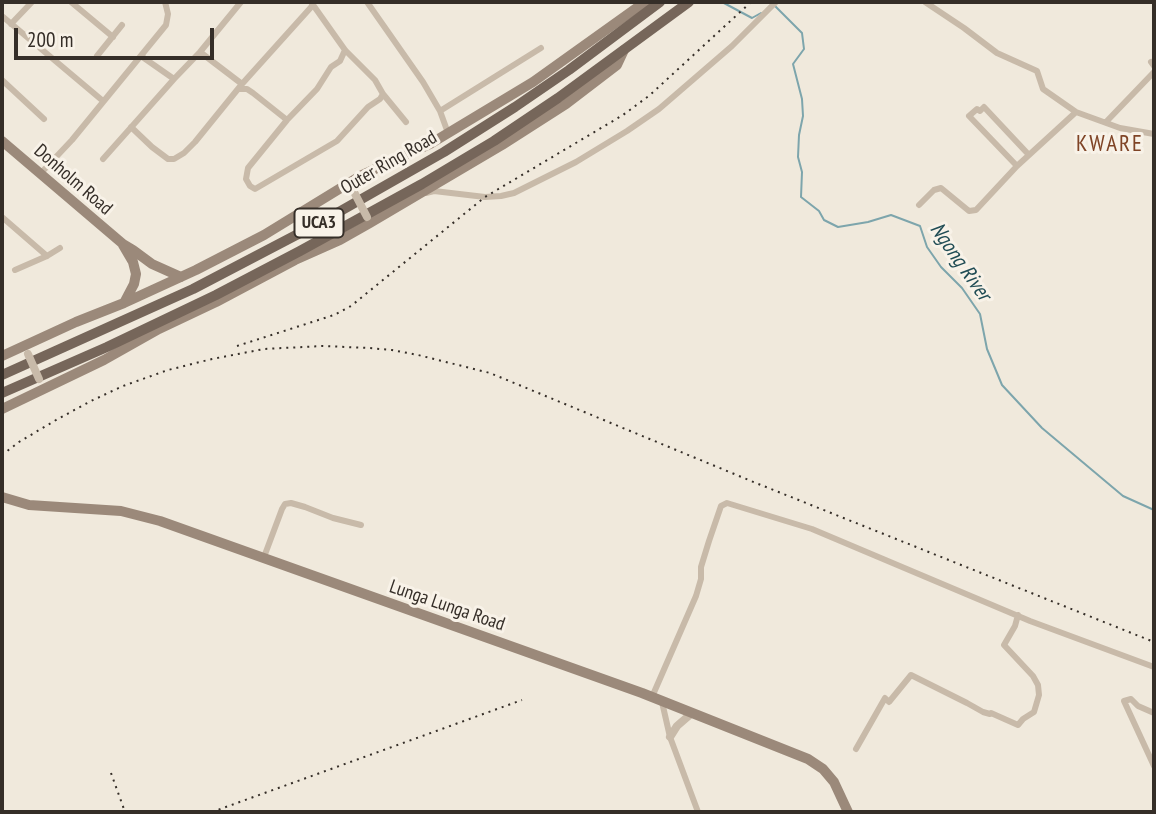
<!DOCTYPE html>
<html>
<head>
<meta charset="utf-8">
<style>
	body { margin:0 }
	#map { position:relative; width:1156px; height:814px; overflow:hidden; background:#f0e9dc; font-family:"PT Sans Narrow",sans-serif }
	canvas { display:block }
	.frame { position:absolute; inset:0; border:4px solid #352e28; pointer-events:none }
	.scale { position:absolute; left:14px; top:28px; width:200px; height:32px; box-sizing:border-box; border:4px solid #352e28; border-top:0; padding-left:9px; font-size:21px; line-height:24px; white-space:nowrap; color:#352e28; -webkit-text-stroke:5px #f8f2e8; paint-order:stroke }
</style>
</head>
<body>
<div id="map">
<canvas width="1156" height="814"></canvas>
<div class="frame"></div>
<div class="scale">200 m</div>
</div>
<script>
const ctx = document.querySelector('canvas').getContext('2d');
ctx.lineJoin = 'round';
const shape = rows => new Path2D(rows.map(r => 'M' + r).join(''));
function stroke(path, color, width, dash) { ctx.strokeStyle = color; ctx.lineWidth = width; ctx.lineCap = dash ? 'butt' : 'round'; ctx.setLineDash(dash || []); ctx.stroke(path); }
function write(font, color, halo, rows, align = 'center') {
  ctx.font = font + ' "PT Sans Narrow",sans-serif'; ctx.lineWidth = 6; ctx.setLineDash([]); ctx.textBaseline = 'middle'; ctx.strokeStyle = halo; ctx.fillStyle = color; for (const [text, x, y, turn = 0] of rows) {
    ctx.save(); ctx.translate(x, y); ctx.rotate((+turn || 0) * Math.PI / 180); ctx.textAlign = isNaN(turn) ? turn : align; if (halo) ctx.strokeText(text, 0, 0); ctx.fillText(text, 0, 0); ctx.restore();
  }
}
const stream = shape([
	[722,2,752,18,761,13],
	[775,6,802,33,804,49,793,64,802,99,803,116,799,135,798,157,802,172,801,197,819,211,824,220,838,227,868,222,891,215,920,226,927,247,941,267,962,288,980,314,987,349,1002,385,1042,428,1123,496,1154,510]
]);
const minor = shape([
	[71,2,113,37],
	[311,2,345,50,375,80,383,94,380,99,368,107,337,141,255,189,250,186,246,179,248,168,287,120,317,89,331,67,340,61,345,50],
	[367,2,423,82,440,111,448,133],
	[925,2,964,28,997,53,1037,71,1043,89,1076,112,1120,128,1154,134],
	[2,16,103,101],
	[11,24,32,2],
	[200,52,242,84],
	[97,56,122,25],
	[141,56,174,79,200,52,241,2],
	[1151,62,1154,66],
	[2,80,44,119],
	[239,89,247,89,253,93,287,120],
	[383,94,406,122],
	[440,111,541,48],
	[1106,122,1154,72],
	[131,127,152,147,168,159,174,159,184,153,195,142,242,84,313,5],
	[103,159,174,79],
	[1017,166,1076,112],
	[40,174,72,140,166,25,168,14,165,2],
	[426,193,434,191,485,197,501,196,514,193,576,162,627,131,659,109,732,46,776,2],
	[919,205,934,190,941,188,969,211,976,210,1017,166,969,116,977,109,980,111,984,107,1029,155],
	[2,217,47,256],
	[15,270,47,256,60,248],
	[264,557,282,509,285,504,291,503,305,507,333,518,361,525],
	[652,697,696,596,701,579,701,567,709,541,721,506,727,503,812,529,1030,621,1154,667],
	[662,702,670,737,698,812],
	[1154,713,1138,706,1131,699,1124,701,1154,766],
	[856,749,885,698,889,702,911,675,967,703,983,712,990,714,991,713,1018,725,1023,719,1034,712,1039,695,1038,685,1033,676,1004,645,1015,626,1018,615]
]);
const tertiary = shape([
	[670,737,677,726,692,713]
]);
const secondary = shape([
	[2,141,123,244,133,250,152,264,181,277],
	[123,245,133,262,136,274,134,284,124,303],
	[2,356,76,322,124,303,196,270,264,235,362,175,430,144,533,82,645,2],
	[2,409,104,360,159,329,216,302,295,260,340,240,370,223,502,145,566,104,617,65,624,50],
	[2,497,29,505,121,511,160,521,642,693,808,759,823,769,834,782,848,812]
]);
const primary = shape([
	[2,375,193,289,323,221,444,152,515,107,569,70,660,2],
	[2,393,107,347,216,295,300,251,422,184,494,141,558,98,689,2]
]);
const rail = shape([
	[237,346,334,315,351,306,485,197,623,115,650,95,751,2],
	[2,455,19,442,56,420,91,401,123,386,168,370,212,359,264,349,323,346,369,348,392,350,418,355,490,373,756,483,1154,642],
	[111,773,125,812],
	[212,812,522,700]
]);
const tertiaryBridge = shape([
	[353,190,367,217],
	[28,354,39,379]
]);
const shields = [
	[319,223,49]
];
const shieldNames = [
	["UCA3",319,223]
];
const streetNames = [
	["Outer Ring Road",389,163,-30],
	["Donholm Road",73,180,41],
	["Lunga Lunga Road",447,606,19]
];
const waterNames = [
	["Ngong River",960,262,55]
];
const quarterNames = [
	["KWARE",1110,144]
];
stroke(stream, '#7da5ac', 2);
stroke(minor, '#c8baa9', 6);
stroke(tertiary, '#c8baa9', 8);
stroke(secondary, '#9b897a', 10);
stroke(primary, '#76665a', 10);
stroke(rail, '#352e28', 2, [2, 5]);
stroke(tertiaryBridge, '#c8baa9', 8);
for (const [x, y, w] of shields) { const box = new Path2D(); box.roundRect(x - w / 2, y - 14.5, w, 29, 5); ctx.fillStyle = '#f8f2e8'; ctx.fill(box); stroke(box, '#352e28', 2); }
write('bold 18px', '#352e28', null, shieldNames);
write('19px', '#352e28', '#f8f2e8', streetNames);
write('italic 21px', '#204c54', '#f8f2e8', waterNames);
ctx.letterSpacing = '2px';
write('23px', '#7f4426', '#f8f2e8', quarterNames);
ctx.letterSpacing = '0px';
</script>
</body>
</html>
